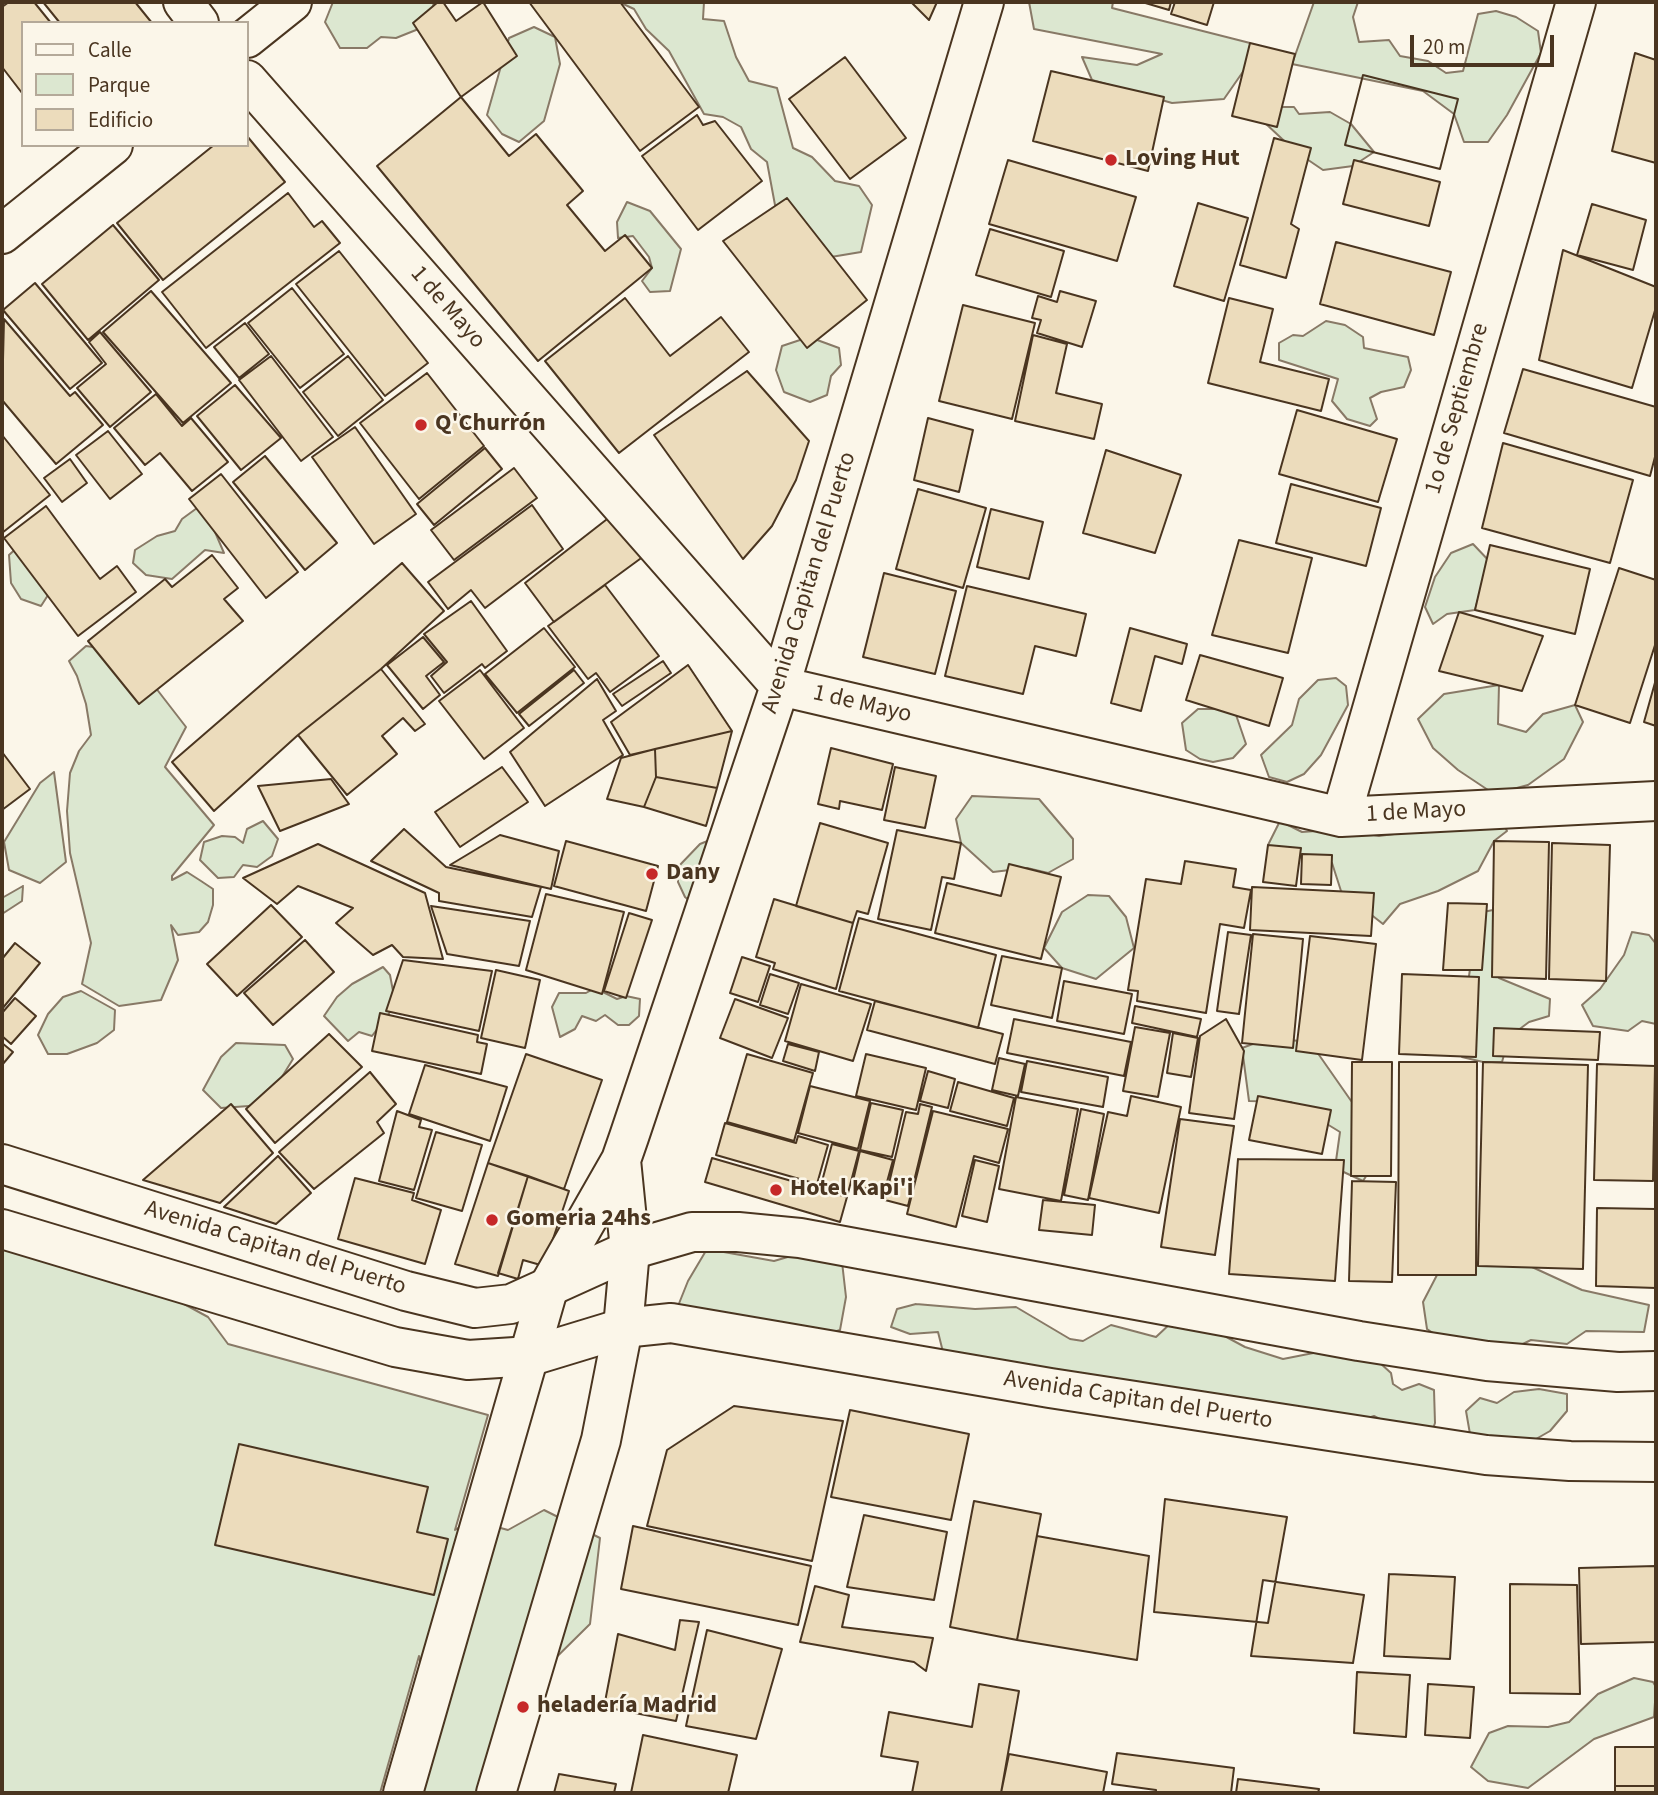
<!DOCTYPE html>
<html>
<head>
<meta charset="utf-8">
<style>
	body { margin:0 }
	#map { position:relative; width:1658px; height:1795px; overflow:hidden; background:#fbf6e9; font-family:"Source Sans 3",sans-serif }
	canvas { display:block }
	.frame { position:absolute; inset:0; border:4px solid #4a3520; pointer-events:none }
	.legend { position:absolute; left:21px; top:21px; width:228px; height:126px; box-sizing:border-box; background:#fbf6e9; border:2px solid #b4a999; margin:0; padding:9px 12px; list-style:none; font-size:21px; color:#4a3520 }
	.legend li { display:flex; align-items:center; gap:14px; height:35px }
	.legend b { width:35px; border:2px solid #b4a999 }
	.scale { position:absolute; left:1410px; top:35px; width:144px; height:32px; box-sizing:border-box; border:4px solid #4a3520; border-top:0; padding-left:9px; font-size:21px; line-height:24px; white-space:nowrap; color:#4a3520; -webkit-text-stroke:5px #fbf6e9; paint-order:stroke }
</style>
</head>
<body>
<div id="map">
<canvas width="1658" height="1795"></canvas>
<div class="frame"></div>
<ul class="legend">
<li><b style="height:9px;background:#fbf6e9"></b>Calle</li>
<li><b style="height:19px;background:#dce7d0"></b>Parque</li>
<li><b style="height:19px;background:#ecdcbc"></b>Edificio</li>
</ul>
<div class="scale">20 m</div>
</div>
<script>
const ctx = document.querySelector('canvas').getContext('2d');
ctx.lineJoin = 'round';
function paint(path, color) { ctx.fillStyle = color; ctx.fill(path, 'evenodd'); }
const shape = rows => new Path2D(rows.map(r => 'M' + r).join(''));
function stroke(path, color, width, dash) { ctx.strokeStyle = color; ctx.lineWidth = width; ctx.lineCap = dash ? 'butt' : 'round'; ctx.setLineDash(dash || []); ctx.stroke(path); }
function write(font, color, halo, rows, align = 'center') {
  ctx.font = font + ' "Source Sans 3",sans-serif'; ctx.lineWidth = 5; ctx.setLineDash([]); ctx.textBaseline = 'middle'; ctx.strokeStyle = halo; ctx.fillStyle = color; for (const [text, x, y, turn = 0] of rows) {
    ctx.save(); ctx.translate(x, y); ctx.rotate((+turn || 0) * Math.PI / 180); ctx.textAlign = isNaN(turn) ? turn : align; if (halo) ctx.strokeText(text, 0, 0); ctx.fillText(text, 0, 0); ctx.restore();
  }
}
const green = shape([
	[333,2,433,2,435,15,421,28,396,38,381,37,367,48,340,48,325,22,333,2],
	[619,2,704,2,703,19,724,21,736,57,749,81,777,88,793,148,812,157,835,181,859,186,872,205,861,252,831,257,775,205,767,162,751,149,741,127,723,117,704,114,669,51,646,29,634,9,619,2],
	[1029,2,1113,2,1112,8,1250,43,1256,53,1224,99,1172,103,1092,80,1082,57,1137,65,1162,54,1034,29,1029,2],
	[1314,2,1358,2,1353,17,1359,42,1389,40,1400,56,1428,61,1446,73,1463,71,1478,14,1496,11,1516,17,1538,31,1541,53,1507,115,1488,142,1464,142,1454,114,1423,91,1292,64,1314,2],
	[534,27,555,37,560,64,544,121,519,142,502,134,487,115,509,38,534,27],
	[1274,107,1294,107,1299,114,1330,112,1351,124,1374,152,1353,166,1323,170,1295,151,1265,123,1274,107],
	[627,202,650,211,681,249,670,291,650,292,642,281,652,268,649,257,633,236,618,238,617,222,627,202],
	[1326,321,1345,325,1363,337,1364,348,1408,357,1411,370,1404,387,1381,392,1370,398,1377,419,1370,426,1347,419,1332,401,1338,379,1279,360,1279,343,1293,335,1303,336,1326,321],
	[809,337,839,348,841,365,831,376,827,395,810,402,784,392,776,370,782,346,809,337],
	[197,508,212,525,224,553,205,550,172,579,146,575,133,563,135,550,157,536,175,531,182,519,197,508],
	[21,544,50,592,41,606,21,599,11,583,9,555,21,544],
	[1473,544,1492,564,1481,588,1475,610,1447,614,1433,624,1425,607,1435,577,1451,553,1473,544],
	[86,646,128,652,186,727,165,767,214,825,172,876,172,880,187,872,201,881,213,889,213,905,208,922,199,932,178,935,171,925,178,960,161,1000,119,1006,82,984,91,943,70,853,67,811,70,773,79,751,91,735,86,704,77,676,69,661,86,646],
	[1336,678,1346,686,1348,705,1321,755,1304,774,1287,782,1269,777,1261,755,1292,725,1299,699,1318,680,1336,678],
	[1499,685,1498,724,1526,732,1543,714,1575,705,1583,722,1564,759,1528,785,1494,794,1458,770,1433,748,1418,719,1444,694,1499,685],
	[1198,709,1234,709,1246,744,1233,758,1213,762,1200,759,1186,750,1182,723,1198,709],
	[54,772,66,862,40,883,9,870,4,842,40,783,54,772],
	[972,796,1039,799,1073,839,1073,859,1048,873,1027,868,993,872,961,843,956,819,972,796],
	[1496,809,1507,831,1494,841,1478,871,1438,891,1400,904,1383,924,1341,891,1332,863,1286,855,1268,845,1280,821,1302,832,1343,829,1379,836,1424,830,1496,809],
	[263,821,278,839,272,856,257,867,243,865,234,877,218,878,200,860,204,842,222,836,235,837,243,843,247,829,263,821],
	[710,840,698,908,685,897,678,882,678,867,700,844,710,840],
	[23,886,22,901,2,914,2,898,23,886],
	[1088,895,1109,896,1126,917,1134,948,1096,979,1062,968,1044,948,1062,912,1088,895],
	[1493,910,1507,919,1507,945,1499,978,1550,999,1549,1016,1529,1022,1509,1037,1502,1062,1483,1062,1462,1057,1467,1024,1469,976,1478,913,1493,910],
	[1632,932,1649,935,1656,944,1656,1024,1642,1021,1628,1031,1593,1026,1582,1005,1600,989,1624,955,1632,932],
	[383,967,390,975,393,991,390,1012,372,1036,359,1032,348,1041,324,1016,337,997,352,984,383,967],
	[595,988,617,999,626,996,640,999,639,1016,629,1025,618,1025,605,1015,596,1021,582,1016,575,1029,560,1037,552,1007,559,993,586,993,595,988],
	[81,991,115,1010,114,1030,97,1043,67,1054,48,1054,38,1035,48,1014,63,997,81,991],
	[1269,1038,1310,1042,1384,1148,1363,1181,1335,1168,1340,1132,1291,1102,1249,1101,1242,1048,1269,1038],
	[236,1043,285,1045,293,1059,272,1093,249,1106,221,1108,203,1090,221,1057,236,1043],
	[23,1241,138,1279,208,1317,228,1344,488,1415,455,1530,471,1520,508,1530,544,1510,600,1538,590,1624,510,1703,477,1793,406,1793,435,1732,419,1656,380,1793,2,1793,2,1250,23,1241],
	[707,1249,774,1261,798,1254,842,1262,846,1297,840,1330,821,1336,676,1311,688,1281,707,1249],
	[1495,1257,1532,1267,1582,1290,1649,1305,1644,1332,1586,1331,1567,1344,1531,1340,1496,1357,1455,1348,1427,1329,1423,1302,1437,1275,1495,1257],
	[916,1304,975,1309,1016,1307,1070,1339,1083,1341,1111,1325,1156,1337,1172,1322,1191,1318,1245,1347,1283,1359,1359,1344,1391,1373,1393,1384,1402,1390,1419,1384,1434,1390,1435,1423,1431,1435,1395,1427,1374,1416,1362,1420,1282,1404,1268,1407,944,1356,938,1332,910,1334,891,1327,897,1309,916,1304],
	[1539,1389,1567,1394,1567,1411,1550,1431,1529,1443,1470,1434,1466,1411,1480,1398,1497,1403,1514,1392,1539,1389],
	[1634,1678,1653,1682,1656,1687,1654,1717,1594,1739,1528,1788,1488,1781,1471,1767,1489,1733,1508,1726,1548,1727,1569,1722,1598,1694,1634,1678]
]);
const building = shape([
	[9,2,34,2,51,23,23,23,22,93,2,67,2,7,9,2],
	[43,2,135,2,152,23,60,23,43,2],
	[438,2,443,2,456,21,483,2,517,56,461,97,413,23,438,2],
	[529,2,620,2,699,107,640,151,529,2],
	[911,2,937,2,929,20,911,2],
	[1142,2,1171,2,1169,10,1142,2],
	[1175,2,1214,2,1207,25,1171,14,1175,2],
	[1250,43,1295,54,1277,127,1232,116,1250,43],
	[1635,53,1656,60,1656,163,1612,151,1635,53],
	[845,57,906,138,850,179,789,99,845,57],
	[1051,71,1164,97,1148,171,1033,141,1051,71],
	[1363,75,1458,99,1440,169,1345,145,1363,75],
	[1363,75,1458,99,1440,169,1345,145,1363,75],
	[461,97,509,156,536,134,583,191,567,205,605,251,625,235,652,268,538,361,377,166,461,97],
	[697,115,703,125,715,121,762,181,698,230,642,156,697,115],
	[247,136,285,182,163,280,117,223,214,145,247,145,247,136],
	[1274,138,1311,148,1291,224,1299,229,1286,278,1240,265,1274,138],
	[1008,160,1136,197,1117,261,989,224,1008,160],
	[1354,160,1440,182,1429,226,1343,204,1354,160],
	[288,193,314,227,322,221,340,243,206,348,162,292,288,193],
	[787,198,867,300,807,348,723,241,787,198],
	[1198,203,1248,218,1224,301,1174,286,1198,203],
	[1592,204,1646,220,1633,270,1577,255,1592,204],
	[113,225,159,280,88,340,42,284,113,225],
	[990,229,1064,251,1051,297,976,275,990,229],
	[1336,242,1451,272,1434,335,1320,304,1336,242],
	[1563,250,1656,287,1656,307,1632,388,1539,360,1563,250],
	[339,251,428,363,385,396,296,284,339,251],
	[35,283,102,363,70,389,3,310,35,283],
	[292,288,344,354,300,388,248,323,292,288],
	[151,291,231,383,183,423,103,332,151,291],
	[1060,291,1096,301,1082,347,1037,333,1041,320,1032,318,1038,296,1057,302,1060,291],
	[625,298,670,356,721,317,749,352,619,453,545,361,625,298],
	[1229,298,1273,309,1260,362,1329,379,1321,411,1208,383,1229,298],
	[963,305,1035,323,1012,419,939,401,963,305],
	[4,319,70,396,75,392,103,425,56,464,2,400,4,319],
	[245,323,269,354,239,378,214,347,245,323],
	[100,332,151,392,110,427,77,388,106,364,89,342,100,332],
	[1033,335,1067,344,1056,393,1102,404,1094,439,1015,421,1033,335],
	[271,356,333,437,301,461,239,380,271,356],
	[348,356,383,400,338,436,303,392,348,356],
	[1523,369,1656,407,1656,453,1650,476,1504,433,1523,369],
	[747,371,809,441,796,480,772,526,743,559,654,435,747,371],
	[427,373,484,446,419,499,360,423,427,373],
	[235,385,281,438,241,470,197,416,235,385],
	[156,394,182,426,191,418,228,462,192,491,160,453,145,465,114,428,156,394],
	[1297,410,1397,439,1378,502,1279,474,1297,410],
	[928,418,973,430,959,492,914,480,928,418],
	[355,427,416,514,374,544,312,457,355,427],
	[108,431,142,474,110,499,76,455,108,431],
	[2,435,50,495,2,533,2,435],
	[1503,443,1633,480,1610,563,1482,528,1503,443],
	[485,448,502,469,434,525,417,504,485,448],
	[1106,450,1181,475,1155,553,1083,533,1106,450],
	[265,456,337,543,305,570,233,482,265,456],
	[70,459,87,483,62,502,44,478,70,459],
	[514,468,537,498,454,560,431,530,514,468],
	[221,474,298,572,266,598,189,499,221,474],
	[1291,484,1381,508,1366,566,1276,543,1291,484],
	[918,489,986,508,963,588,896,569,918,489],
	[532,505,563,549,485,608,471,590,448,609,428,582,532,505],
	[46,506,100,579,117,566,136,592,78,636,4,538,46,506],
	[991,509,1043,522,1029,579,977,567,991,509],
	[611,516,644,556,554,622,525,583,611,516],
	[1239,540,1312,558,1288,653,1212,635,1239,540],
	[1490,545,1590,569,1575,634,1475,610,1490,545],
	[212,555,238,588,224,599,243,621,139,704,88,641,165,579,172,587,212,555],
	[402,563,444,611,381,669,298,735,214,811,172,762,402,563],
	[1619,568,1656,580,1656,642,1630,723,1575,705,1619,568],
	[884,573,956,591,935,674,863,657,884,573],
	[605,585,659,656,610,692,596,673,588,679,548,626,605,585],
	[967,586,1086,614,1076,656,1035,646,1023,694,945,676,967,586],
	[471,601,507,651,485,668,482,664,444,693,431,676,447,662,424,634,471,601],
	[1459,612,1543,636,1522,691,1439,671,1459,612],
	[544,628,575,667,517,713,485,674,544,628],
	[1130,628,1187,644,1182,664,1155,656,1141,711,1111,703,1130,628],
	[423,637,444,662,426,676,440,695,423,709,387,665,423,637],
	[1200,655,1283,678,1269,726,1186,700,1200,655],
	[663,661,671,673,622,706,613,694,663,661],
	[688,665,732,731,630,755,611,722,688,665],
	[381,669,425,724,415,731,403,718,382,736,397,754,347,795,298,735,381,669],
	[480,670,524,728,484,759,439,701,480,670],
	[574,670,584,683,529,726,519,714,574,670],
	[597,679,616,711,603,720,623,755,545,806,510,752,597,679],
	[1656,679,1656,726,1644,722,1656,679],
	[732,731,717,788,656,777,655,749,732,731],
	[831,748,893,764,882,810,840,801,839,809,818,804,831,748],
	[655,749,656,777,644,807,607,799,621,758,655,749],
	[2,752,30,789,2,810,2,752],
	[502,767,528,802,460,847,435,812,502,767],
	[895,767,936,776,925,828,884,820,895,767],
	[656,777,717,788,706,826,644,807,656,777],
	[331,779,349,804,280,831,258,786,331,779],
	[820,823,888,843,868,914,857,911,853,923,796,906,820,823],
	[404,829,446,867,541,887,532,917,439,901,439,893,371,861,404,829],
	[897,830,961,843,954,879,942,877,931,930,878,919,897,830],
	[500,835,559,851,551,889,450,865,500,835],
	[566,841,658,866,646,911,554,886,566,841],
	[1494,841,1549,842,1546,979,1492,977,1494,841],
	[1552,843,1610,845,1606,981,1549,979,1552,843],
	[318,844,425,893,443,959,403,957,392,945,373,955,336,923,353,908,298,886,277,904,243,878,318,844],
	[1268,845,1301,848,1296,886,1263,882,1268,845],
	[1302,854,1332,855,1331,885,1301,884,1302,854],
	[1185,861,1236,869,1233,887,1251,890,1244,928,1220,924,1206,1013,1137,1001,1138,991,1128,990,1146,879,1181,884,1185,861],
	[1009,864,1061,877,1041,959,935,933,947,883,1001,896,1009,864],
	[1252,887,1374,893,1371,936,1250,930,1252,887],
	[546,894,624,912,602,994,526,970,546,894],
	[774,899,853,923,836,989,773,969,775,963,756,957,774,899],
	[1448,903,1487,904,1482,970,1443,970,1448,903],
	[271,905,302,937,237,996,207,964,271,905],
	[431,906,530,921,519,966,447,954,431,906],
	[629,913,652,920,626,998,604,991,629,913],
	[859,918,996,955,978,1028,839,991,859,918],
	[1228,932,1251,935,1239,1014,1217,1011,1228,932],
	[1253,934,1303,939,1293,1048,1242,1043,1253,934],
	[1310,936,1376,944,1362,1060,1296,1051,1310,936],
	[305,940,334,972,273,1025,244,993,305,940],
	[15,943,40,963,2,1009,2,959,15,943],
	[1002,956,1062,968,1052,1018,991,1005,1002,956],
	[742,957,770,966,758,1002,730,993,742,957],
	[403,960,492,971,479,1031,386,1011,403,960],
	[496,970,540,980,525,1048,481,1038,496,970],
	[770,974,799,983,788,1014,760,1005,770,974],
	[1402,974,1479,977,1476,1057,1399,1054,1402,974],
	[1064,981,1132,994,1124,1034,1057,1021,1064,981],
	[801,984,871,1004,853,1061,785,1041,801,984],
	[15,998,36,1016,11,1044,2,1036,2,1013,15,998],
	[735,999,788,1018,772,1058,720,1038,735,999],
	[875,1001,1003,1034,995,1064,867,1030,875,1001],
	[1135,1006,1201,1019,1197,1037,1132,1023,1135,1006],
	[380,1013,478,1035,477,1042,487,1044,481,1074,372,1051,380,1013],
	[1014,1019,1131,1042,1124,1076,1007,1053,1014,1019],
	[1226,1019,1244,1051,1234,1119,1189,1113,1200,1036,1226,1019],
	[1135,1027,1170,1033,1158,1097,1123,1091,1135,1027],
	[1494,1028,1600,1032,1598,1060,1493,1056,1494,1028],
	[1173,1033,1198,1038,1191,1077,1167,1073,1173,1033],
	[329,1034,362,1067,275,1143,246,1109,329,1034],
	[2,1043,13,1052,2,1065,2,1043],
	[788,1044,819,1052,815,1071,783,1061,788,1044],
	[526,1054,602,1080,564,1189,488,1163,526,1054],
	[747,1054,813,1073,794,1141,727,1122,747,1054],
	[866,1054,926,1068,916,1110,856,1096,866,1054],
	[999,1058,1025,1064,1018,1096,992,1090,999,1058],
	[1027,1061,1108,1077,1103,1107,1021,1092,1027,1061],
	[1352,1062,1392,1062,1391,1176,1351,1176,1352,1062],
	[1399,1062,1477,1062,1476,1275,1398,1275,1399,1062],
	[1483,1062,1588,1065,1583,1269,1478,1266,1483,1062],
	[1597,1064,1655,1066,1653,1181,1594,1180,1597,1064],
	[425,1065,507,1087,490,1141,409,1114,425,1065],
	[928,1071,955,1079,948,1108,920,1101,928,1071],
	[370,1072,396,1104,377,1122,384,1133,314,1189,279,1152,370,1072],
	[958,1082,1014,1098,1007,1126,950,1111,958,1082],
	[810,1086,870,1101,858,1149,798,1133,810,1086],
	[1131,1096,1181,1107,1159,1213,1089,1198,1108,1112,1127,1116,1131,1096],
	[1258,1096,1331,1110,1322,1154,1249,1140,1258,1096],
	[1016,1097,1078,1109,1061,1201,999,1189,1016,1097],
	[871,1103,903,1110,892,1157,860,1150,871,1103],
	[231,1104,273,1153,220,1203,143,1180,231,1104],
	[920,1104,932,1107,908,1206,885,1200,906,1112,918,1114,920,1104],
	[1081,1109,1104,1114,1088,1200,1064,1195,1081,1109],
	[397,1111,421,1120,419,1127,432,1130,414,1190,379,1181,397,1111],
	[933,1111,1008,1129,999,1163,974,1156,956,1227,907,1214,933,1111],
	[1180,1119,1234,1126,1215,1255,1161,1247,1180,1119],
	[725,1123,796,1143,798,1136,828,1145,817,1184,716,1155,725,1123],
	[436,1132,482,1145,462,1211,416,1198,436,1132],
	[832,1144,859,1151,848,1193,821,1185,832,1144],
	[860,1151,893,1160,884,1193,852,1185,860,1151],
	[278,1156,311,1193,276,1224,224,1207,278,1156],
	[712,1158,847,1197,840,1222,705,1182,712,1158],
	[1238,1159,1344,1160,1335,1281,1229,1274,1238,1159],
	[975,1160,999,1166,987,1222,962,1216,975,1160],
	[488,1163,528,1176,498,1276,455,1264,488,1163],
	[528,1176,569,1191,544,1266,523,1260,518,1279,498,1273,528,1176],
	[355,1178,414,1193,412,1200,441,1210,425,1264,338,1239,355,1178],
	[1352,1181,1396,1182,1392,1282,1349,1281,1352,1181],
	[1043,1200,1095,1205,1092,1235,1039,1230,1043,1200],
	[1597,1208,1656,1209,1656,1288,1596,1286,1597,1208],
	[734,1406,843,1421,812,1561,647,1526,667,1450,734,1406],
	[850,1410,969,1434,951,1520,831,1497,850,1410],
	[239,1444,428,1487,417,1532,448,1539,434,1595,215,1545,239,1444],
	[1165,1499,1287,1517,1268,1623,1154,1612,1165,1499],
	[974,1501,1041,1514,1017,1640,950,1627,974,1501],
	[864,1515,947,1532,934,1600,847,1587,864,1515],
	[633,1526,811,1566,798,1625,621,1589,633,1526],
	[1037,1536,1149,1556,1137,1660,1017,1640,1037,1536],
	[1656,1566,1656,1642,1581,1644,1579,1568,1656,1566],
	[1389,1574,1455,1577,1450,1659,1384,1656,1389,1574],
	[1263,1580,1364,1595,1353,1663,1251,1656,1263,1580],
	[1510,1584,1577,1585,1580,1694,1510,1693,1510,1584],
	[815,1586,849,1595,842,1627,933,1638,926,1671,914,1662,800,1642,815,1586],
	[680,1620,699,1622,676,1721,604,1707,618,1634,675,1650,680,1620],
	[707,1630,782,1649,756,1739,686,1726,707,1630],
	[1357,1672,1410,1675,1406,1737,1354,1733,1357,1672],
	[979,1684,1019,1691,1001,1793,912,1793,918,1762,881,1756,889,1712,972,1727,979,1684],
	[1428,1684,1474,1687,1470,1738,1425,1735,1428,1684],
	[643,1735,737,1755,728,1793,631,1793,643,1735],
	[1615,1747,1656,1747,1656,1786,1615,1786,1615,1747],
	[1117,1753,1234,1768,1231,1793,1156,1793,1156,1790,1112,1784,1117,1753],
	[1009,1754,1107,1772,1103,1793,1001,1793,1009,1754],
	[559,1774,616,1784,614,1793,554,1793,559,1774],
	[1238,1779,1319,1789,1318,1793,1236,1793,1238,1779],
	[1615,1786,1656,1786,1656,1793,1615,1793,1615,1786]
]);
const street = shape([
	[183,2,199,23],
	[247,38,292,2],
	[247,80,780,686,1341,817,1656,801],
	[2,234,113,145],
	[1341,817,1576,2],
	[403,1793,549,1286,621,1160,629,1137,780,686,984,2],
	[496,1793,601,1440,623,1328,630,1250,621,1160]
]);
const secondary = shape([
	[2,1164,406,1291,475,1308,511,1304,630,1250,692,1232,738,1232,800,1238,1359,1341,1487,1361,1618,1372,1656,1371],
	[2,1229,395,1347,468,1360,531,1356,623,1328,671,1323,1050,1388,1486,1455,1570,1461,1656,1462]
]);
const markers = [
	[1111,160,7,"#c62828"],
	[421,425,7,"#c62828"],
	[652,874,7,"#c62828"],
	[776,1190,7,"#c62828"],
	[492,1220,7,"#c62828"],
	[523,1707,7,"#c62828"]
];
const poiNames = [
	["Loving Hut",1125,160],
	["Q'Churrón",435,425],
	["Dany",666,874],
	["Hotel Kapi'i",790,1190],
	["Gomeria 24hs",506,1220],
	["heladería Madrid",537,1707]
];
const streetNames = [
	["1 de Mayo",447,308,49],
	["1o de Septiembre",1458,409,-74],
	["Avenida Capitan del Puerto",810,583,-73],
	["1 de Mayo",862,705,13],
	["1 de Mayo",1416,813,-3],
	["Avenida Capitan del Puerto",275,1249,17],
	["Avenida Capitan del Puerto",1138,1401,9]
];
paint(green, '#dce7d0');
stroke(green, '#887966', 2);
paint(building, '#ecdcbc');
stroke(building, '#4a3520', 2);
stroke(street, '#4a3520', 42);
stroke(secondary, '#4a3520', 42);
stroke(street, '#fbf6e9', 38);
stroke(secondary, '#fbf6e9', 38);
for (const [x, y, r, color] of markers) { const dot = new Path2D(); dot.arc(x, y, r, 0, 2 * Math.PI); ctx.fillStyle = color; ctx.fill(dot); stroke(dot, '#fbf6e9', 2.5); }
write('bold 24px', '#4a3520', '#fbf6e9', poiNames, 'left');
write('24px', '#4a3520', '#fbf6e9', streetNames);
</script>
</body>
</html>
